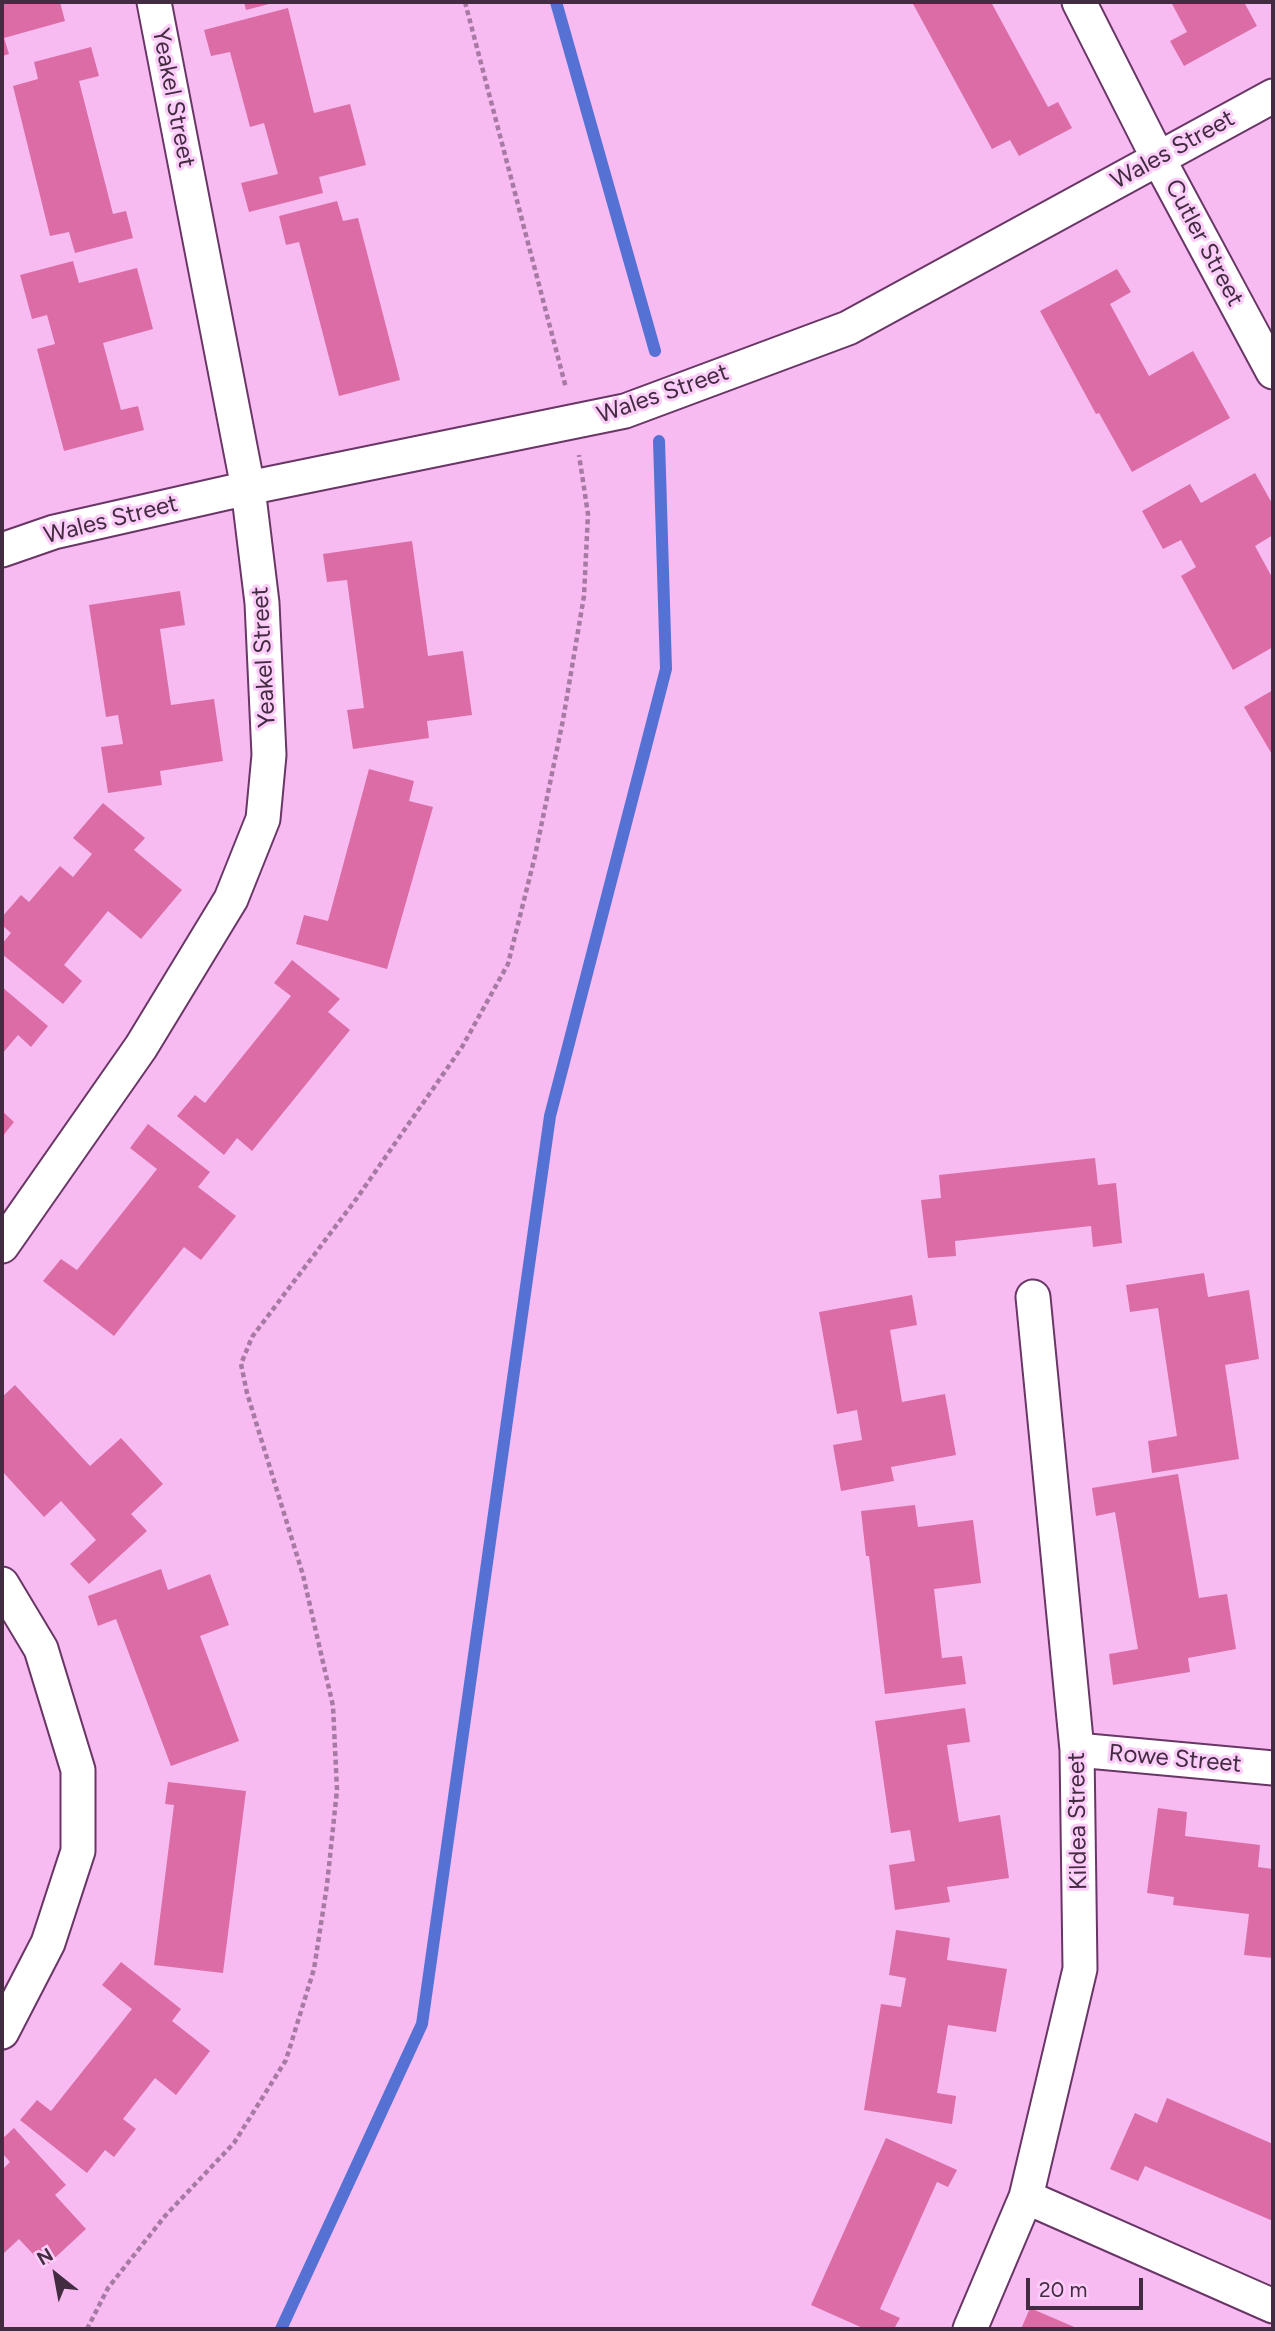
<!DOCTYPE html>
<html>
<head>
<meta charset="utf-8">
<style>
	body { margin:0 }
	#map { position:relative; width:1275px; height:2331px; overflow:hidden; background:#f7bbf2; font-family:Figtree,sans-serif }
	canvas { display:block }
	.frame { position:absolute; inset:0; border:4px solid #432b41; pointer-events:none }
	.north { position:absolute; left:21px; top:2240px; width:70px; height:70px; -webkit-text-stroke:5px #fdcdf9; paint-order:stroke; rotate:329deg; font-size:19px; font-weight:700; line-height:28px; text-align:center; color:#432b41 }
	.north::after { content:''; display:block; margin:auto; width:24px; height:32px; background:#432b41; clip-path:polygon(50% 0,100% 100%,50% 72%,0 100%) }
	.scale { position:absolute; left:1026px; top:2278px; width:117px; height:32px; box-sizing:border-box; border:4px solid #432b41; border-top:0; padding-left:9px; font-size:21px; line-height:24px; white-space:nowrap; color:#432b41; -webkit-text-stroke:5px #fdcdf9; paint-order:stroke }
</style>
</head>
<body>
<div id="map">
<canvas width="1275" height="2331"></canvas>
<div class="frame"></div>
<div class="north">N</div>
<div class="scale">20 m</div>
</div>
<script>
const ctx = document.querySelector('canvas').getContext('2d');
ctx.lineJoin = 'round';
const shape = rows => new Path2D(rows.map(r => 'M' + r).join(''));
function stroke(path, color, width, dash) { ctx.strokeStyle = color; ctx.lineWidth = width; ctx.lineCap = dash ? 'butt' : 'round'; ctx.setLineDash(dash || []); ctx.stroke(path); }
function paint(path, color) { ctx.fillStyle = color; ctx.fill(path, 'evenodd'); }
function write(font, color, halo, rows, align = 'center') {
  ctx.font = font + ' Figtree,sans-serif'; ctx.lineWidth = 6; ctx.setLineDash([]); ctx.textBaseline = 'middle'; ctx.strokeStyle = halo; ctx.fillStyle = color; for (const [text, x, y, turn = 0] of rows) {
    ctx.save(); ctx.translate(x, y); ctx.rotate((+turn || 0) * Math.PI / 180); ctx.textAlign = isNaN(turn) ? turn : align; if (halo) ctx.strokeText(text, 0, 0); ctx.fillText(text, 0, 0); ctx.restore();
  }
}
const stream = shape([
	[556,2,655,351],
	[281,2329,422,2024,550,1116,666,669,659,441]
]);
const building = shape([
	[2,2,60,2,65,21,4,38,9,54,2,56],
	[244,2,272,2,273,3,246,10],
	[912,2,991,2,1048,107,1058,102,1072,128,1019,156,1010,140,992,149],
	[1171,2,1244,2,1257,26,1184,66,1170,41,1187,32],
	[288,8,314,113,350,104,366,165,319,177,323,193,249,212,241,183,278,174,264,123,250,127,230,52,211,56,204,30],
	[91,47,99,76,79,81,113,214,126,211,133,238,75,253,69,232,50,236,13,86,38,79,34,62],
	[337,201,343,221,358,218,400,380,339,396,299,242,286,245,279,216],
	[73,261,79,283,137,268,153,329,103,343,121,410,138,406,144,430,64,451,37,349,55,344,47,315,32,319,20,275],
	[1117,269,1131,292,1110,304,1149,376,1193,351,1230,418,1132,472,1099,413,1096,414,1040,311],
	[1255,473,1273,505,1273,535,1255,546,1273,579,1273,647,1233,670,1181,576,1196,567,1181,540,1163,549,1142,511,1190,484,1201,503],
	[412,541,428,656,463,651,472,715,427,721,429,738,353,749,347,710,364,708,347,580,327,582,323,554],
	[180,591,185,625,160,629,171,705,214,699,223,761,160,771,162,785,108,793,101,747,123,744,118,715,106,717,89,605],
	[1273,690,1273,756,1244,707],
	[369,769,414,781,409,801,433,807,387,969,296,944,304,915,328,921],
	[103,803,145,838,134,850,182,890,141,939,108,911,64,965,82,981,63,1004,2,954,2,944,11,933,2,925,2,917,21,895,29,902,60,866,73,877,92,854,73,838],
	[292,960,340,999,328,1012,350,1030,252,1151,237,1138,224,1155,177,1116,195,1095,205,1103,291,996,274,983],
	[2,987,48,1026,31,1047,18,1035,2,1054],
	[2,1111,14,1122,2,1137],
	[148,1124,210,1172,198,1187,236,1216,201,1260,184,1247,114,1336,43,1281,61,1259,77,1270,157,1169,130,1148],
	[1095,1158,1098,1185,1116,1183,1122,1243,1093,1247,1091,1226,955,1241,956,1256,928,1258,921,1200,941,1198,939,1175],
	[1204,1273,1208,1297,1249,1290,1259,1359,1225,1365,1239,1459,1152,1473,1148,1441,1177,1436,1158,1308,1130,1312,1126,1285],
	[912,1295,917,1325,890,1330,902,1402,945,1394,956,1455,891,1467,894,1481,841,1491,833,1445,862,1440,857,1410,837,1414,819,1312],
	[15,1385,90,1466,121,1438,163,1484,131,1514,147,1531,89,1584,70,1564,96,1540,61,1501,44,1517,2,1471,2,1397],
	[1178,1474,1199,1598,1227,1594,1236,1649,1188,1658,1190,1672,1113,1685,1109,1654,1138,1649,1115,1512,1096,1516,1092,1488],
	[915,1505,918,1527,973,1520,981,1583,934,1589,942,1658,962,1656,966,1684,885,1694,869,1556,866,1556,861,1511],
	[161,1569,168,1590,210,1574,229,1625,200,1636,239,1741,171,1766,116,1619,98,1626,88,1596],
	[965,1708,970,1742,947,1745,959,1822,1000,1815,1009,1878,947,1887,950,1902,895,1910,889,1865,915,1861,910,1830,891,1833,875,1721],
	[168,1782,246,1791,223,1973,154,1965,174,1805,165,1804],
	[1158,1808,1187,1812,1185,1836,1260,1845,1258,1867,1273,1869,1273,1958,1244,1955,1249,1914,1173,1905,1174,1897,1147,1893],
	[896,1930,950,1938,947,1960,1007,1969,996,2032,948,2025,937,2093,956,2096,952,2124,864,2110,881,2004,901,2007,906,1978,889,1975],
	[121,1962,181,2009,172,2021,210,2051,176,2095,155,2078,123,2119,136,2129,114,2157,105,2150,87,2173,20,2120,37,2100,51,2111,132,2009,102,1985],
	[1167,2098,1273,2144,1273,2221,1145,2166,1138,2181,1110,2169,1135,2113,1157,2123],
	[14,2128,66,2185,55,2195,86,2229,45,2267,19,2239,2,2255,2,2170,10,2162,2,2153,2,2139],
	[886,2138,957,2170,948,2187,937,2182,880,2309,900,2318,894,2329,865,2329,811,2305],
	[1030,2308,1079,2329,1021,2329]
]);
const path = shape([
	[465,2,566,388],
	[87,2329,108,2288,165,2216,234,2143,286,2060,314,1969,327,1885,337,1790,333,1706,303,1575,247,1393,241,1364,252,1337,357,1198,462,1047,508,964,535,856,563,720,584,596,588,514,579,455]
]);
const street = shape([
	[1079,2,1158,158,1273,372],
	[2,550,54,532,248,488,625,411,848,328,1273,96],
	[2,1246,141,1047,231,899,263,819,269,755,262,603,248,488,154,2],
	[2,1584,41,1649,78,1770,78,1851,48,1943,2,2032],
	[1077,1750,1273,1768],
	[1026,2197,1273,2306],
	[970,2329,1026,2197,1080,1969,1077,1750,1033,1297]
]);
const streetNames = [
	["Yeakel Street",173,98,79],
	["Wales Street",1173,150,-29],
	["Cutler Street",1204,243,62],
	["Wales Street",663,394,-19],
	["Wales Street",111,520,-14],
	["Yeakel Street",264,657,-93],
	["Rowe Street",1175,1759,5],
	["Kildea Street",1078,1821,-91]
];
stroke(stream, '#5571d3', 12);
paint(building, '#db6ca6');
stroke(street, '#693666', 37);
stroke(path, '#a67aa3', 4.5, [5, 3.5]);
stroke(street, '#fff', 33);
write('24px', '#432b41', '#fdcdf9', streetNames);
</script>
</body>
</html>
